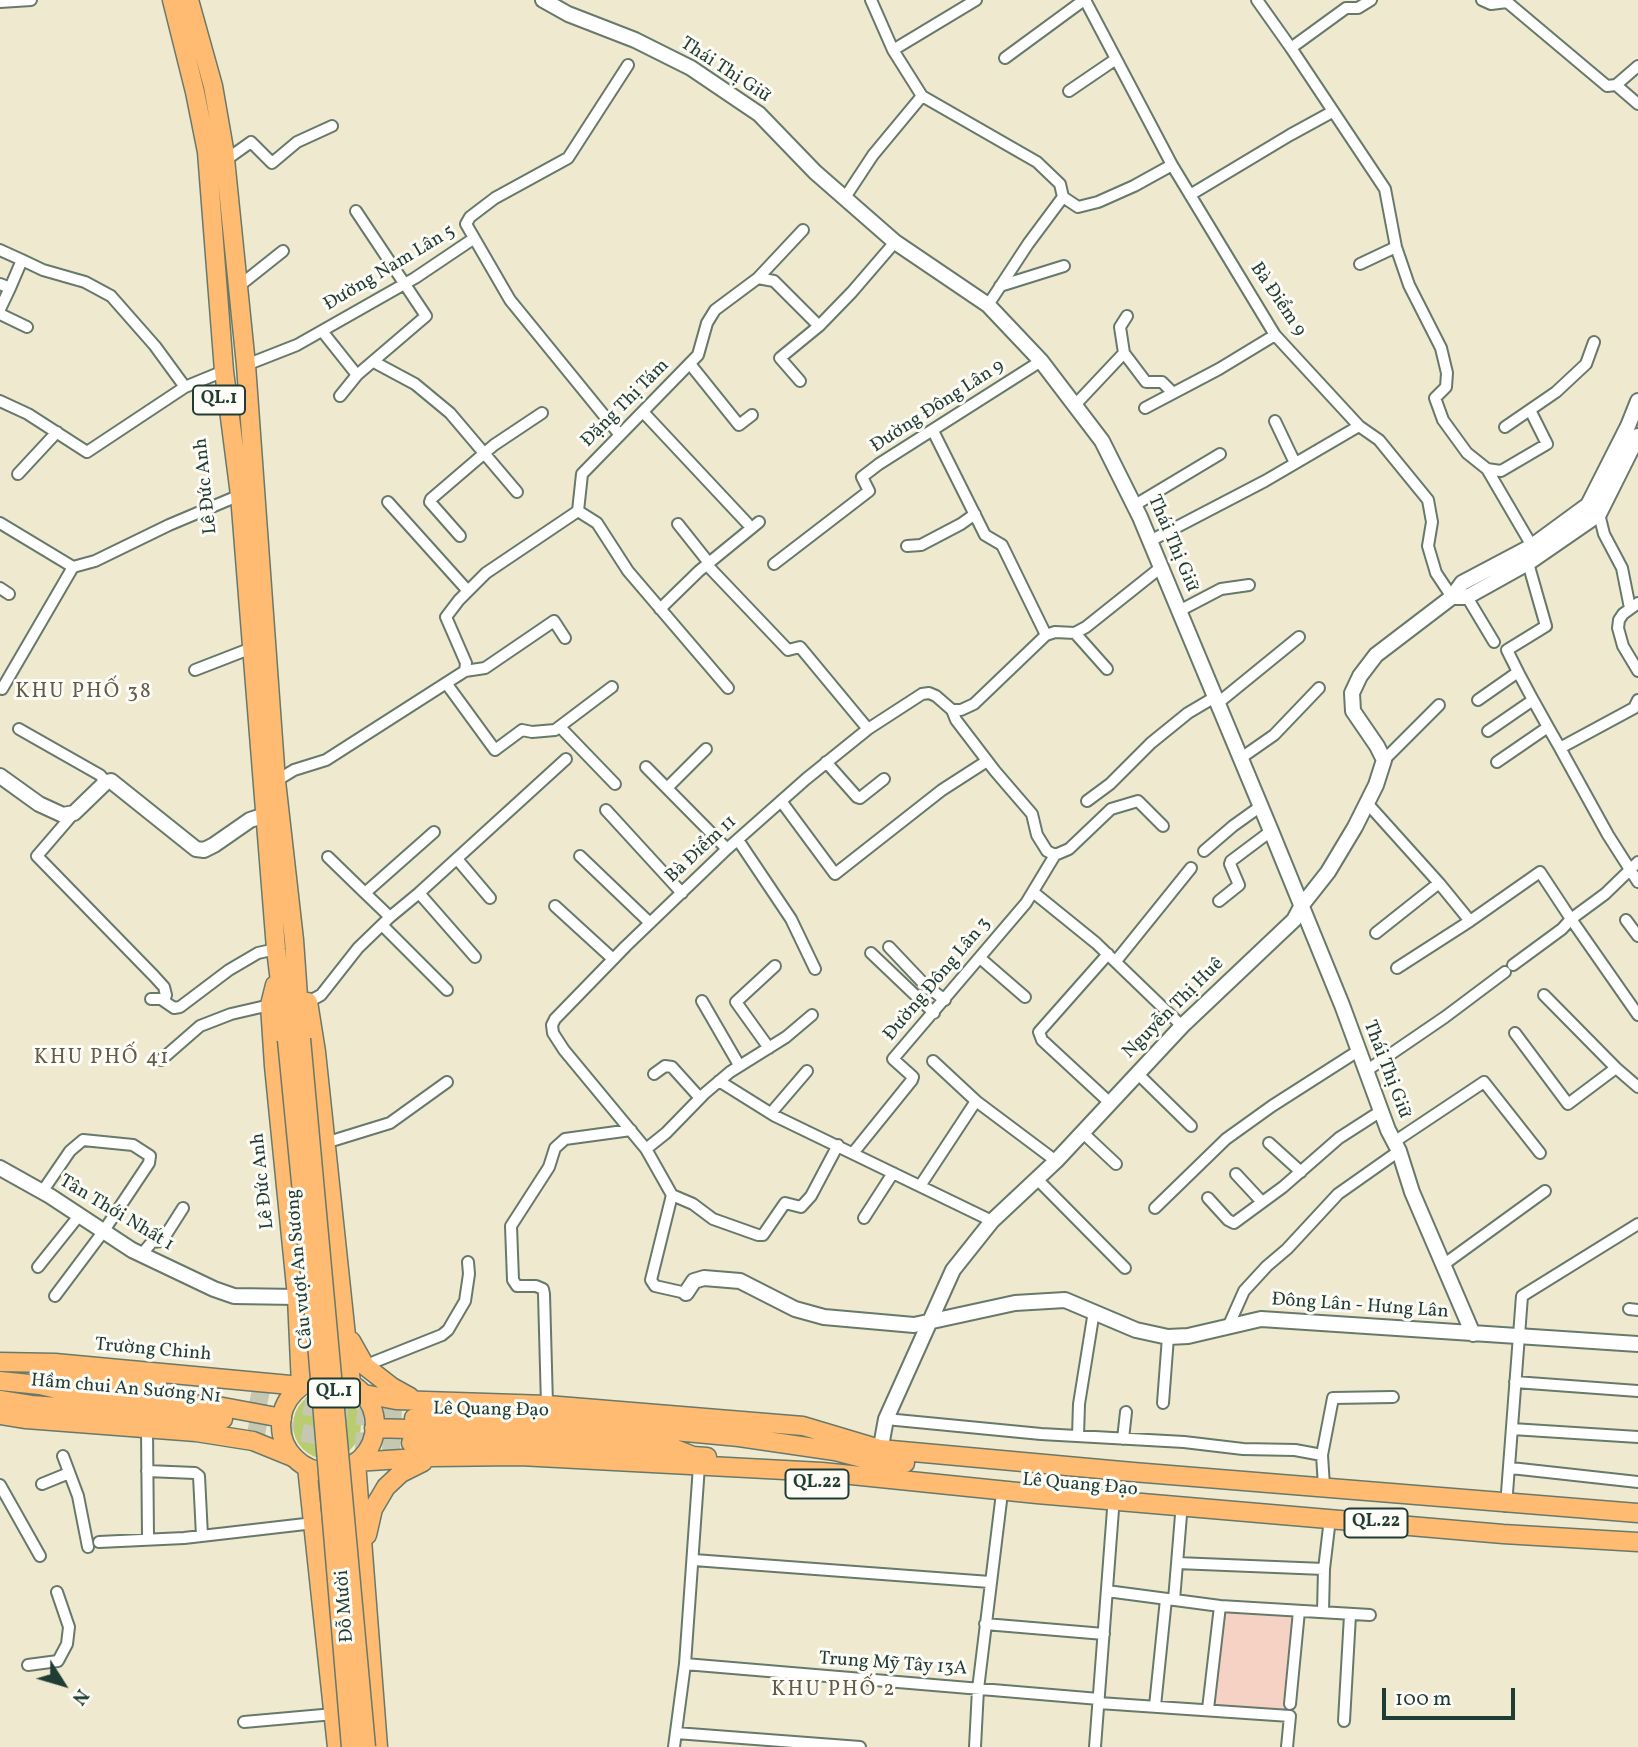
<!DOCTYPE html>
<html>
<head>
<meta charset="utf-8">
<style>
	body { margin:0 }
	#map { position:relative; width:1638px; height:1747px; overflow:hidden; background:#eee9cf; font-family:Vollkorn,serif }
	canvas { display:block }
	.north { position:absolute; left:28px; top:1649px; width:70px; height:70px; -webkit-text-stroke:5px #fdfcf7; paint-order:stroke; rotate:127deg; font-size:19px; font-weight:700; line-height:28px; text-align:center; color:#1f3d34 }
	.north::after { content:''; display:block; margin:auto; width:24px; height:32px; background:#1f3d34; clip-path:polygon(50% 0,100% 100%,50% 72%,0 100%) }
	.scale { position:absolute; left:1382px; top:1688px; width:133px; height:32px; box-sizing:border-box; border:4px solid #1f3d34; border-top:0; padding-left:9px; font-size:21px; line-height:24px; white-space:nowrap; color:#1f3d34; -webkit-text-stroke:5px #fdfcf7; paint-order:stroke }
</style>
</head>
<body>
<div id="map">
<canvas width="1638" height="1747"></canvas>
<div class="north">N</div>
<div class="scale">100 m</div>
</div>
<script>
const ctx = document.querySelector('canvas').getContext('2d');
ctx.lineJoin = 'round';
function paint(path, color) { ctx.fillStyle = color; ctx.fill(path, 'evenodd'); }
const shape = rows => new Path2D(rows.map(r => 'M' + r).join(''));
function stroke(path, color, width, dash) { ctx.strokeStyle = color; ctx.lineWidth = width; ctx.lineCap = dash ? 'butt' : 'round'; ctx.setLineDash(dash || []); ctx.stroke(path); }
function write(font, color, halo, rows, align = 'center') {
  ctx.font = font + ' Vollkorn,serif'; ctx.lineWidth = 6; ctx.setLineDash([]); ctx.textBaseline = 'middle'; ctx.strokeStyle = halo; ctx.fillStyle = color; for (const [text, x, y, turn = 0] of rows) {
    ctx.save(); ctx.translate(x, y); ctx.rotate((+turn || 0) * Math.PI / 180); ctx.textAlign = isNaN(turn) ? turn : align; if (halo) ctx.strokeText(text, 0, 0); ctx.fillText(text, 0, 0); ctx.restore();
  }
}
const built = shape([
	[1221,1607,1295,1613,1285,1712,1212,1705]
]);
const green = shape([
	'293 1425a34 34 0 1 1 68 0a34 34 0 1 1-68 0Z'
]);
const primaryTunnel = shape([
	[251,1394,342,1414,370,1417,414,1418],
	[249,1423,347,1441,411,1443]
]);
const minor = shape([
	[871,0,893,50,922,96,1037,162,1060,184,1063,197,1028,244,988,305],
	[1085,0,1172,165,1275,335,1359,426,1379,440,1428,500,1432,522,1428,546,1436,573,1452,597],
	[1257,0,1291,48],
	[1371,0,1358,8,1346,8,1291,48,1385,189,1396,247,1409,285,1441,348,1447,373,1446,387,1435,398,1443,420,1467,453,1487,469,1501,471,1547,444,1530,410],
	[1482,0,1491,4,1507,2,1607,86,1616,85,1638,66],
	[0,2,31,0],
	[893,50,976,0],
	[1005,58,1084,0],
	[1616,85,1638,104],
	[1069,91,1116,59],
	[230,157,251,142,272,163,297,142,332,126],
	[1190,195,1290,135,1332,112],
	[1063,197,1078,207,1098,202,1134,186,1172,165],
	[844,199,873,155,922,96],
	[0,250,22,260],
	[1360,264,1396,247],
	[758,278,774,281,819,326],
	[244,282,283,251],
	[0,284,10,288,0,309],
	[1000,286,1064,266],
	[10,288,22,260,43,270,85,282,111,296,155,346,185,387],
	[0,314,27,327],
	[322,331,357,375],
	[1124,353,1120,327,1127,316],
	[374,362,415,384,450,413,517,492],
	[690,364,739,425,752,415],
	[246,365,297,345,415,278,473,239],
	[800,381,780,358,819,326,852,292,895,242],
	[340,396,357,375,426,316,356,211],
	[0,401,28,414,87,452,185,387,224,371],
	[1075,405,1124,353,1146,382,1162,382,1172,392],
	[1145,408,1219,369,1275,335],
	[643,412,747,523],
	[1275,421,1295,463],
	[1505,427,1556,392,1586,364,1594,342],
	[933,431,985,535,1002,545,1046,635],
	[620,435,510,300,466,224,470,217,495,198,568,158,628,65],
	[1487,469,1532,546],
	[18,474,57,432],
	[388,502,468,591],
	[1135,505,1220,454],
	[578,511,597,523,628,571,728,688],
	[1599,514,1604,534,1622,568,1630,608],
	[0,523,73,567,95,561,169,525,240,495],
	[678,524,709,563],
	[460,536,430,502,431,499,494,445,542,413],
	[1150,541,1265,481,1359,426],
	[907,546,921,545,961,524,975,514],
	[774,564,869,491,862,477,879,464,1041,361],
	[707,565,788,650,800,647,868,729],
	[0,588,9,594],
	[1467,597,1494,642],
	[1638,603,1623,614,1619,620,1618,628,1623,646,1638,671],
	[660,609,699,571,759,522],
	[1179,611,1221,589,1249,585],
	[1075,633,1107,669],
	[195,670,244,651],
	[465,671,485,668,554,621,565,638],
	[1518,672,1533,700],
	[446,683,495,750,522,730,532,732,555,730,612,687],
	[2,689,73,567],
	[1478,700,1518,672,1507,650,1546,626,1528,563],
	[1218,703,1299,637],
	[952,710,956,720,995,771,1032,814,1037,835,1047,851,1055,855,1069,849,1111,809,1138,801,1163,826],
	[560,727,615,784],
	[19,729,100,775,106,782],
	[1488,731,1533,700,1548,727],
	[1560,748,1608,835,1638,882],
	[1241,758,1274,735,1319,688],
	[1384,760,1439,705],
	[826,762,857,797,860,798,884,779],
	[1497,762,1548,727,1560,748,1634,708,1638,700],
	[646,767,727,849],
	[276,781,294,770,326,760,465,671,466,663,446,617,459,600,486,573,578,511,582,474,698,355,707,323,715,310,758,278,803,230],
	[667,788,706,749],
	[781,801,835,874,942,790,987,761],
	[1087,801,1110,784,1151,743,1188,713,1215,697],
	[1367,803,1439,883,1470,921,1540,872,1571,919,1605,894,1638,862],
	[606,810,682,893],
	[74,813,37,856,154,976,164,987,166,995,164,1001],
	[738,840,791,919,815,969],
	[1204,851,1233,826,1261,806],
	[580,856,650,923],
	[328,857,365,893],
	[457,859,490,898],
	[1033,892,1096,943,1182,1026],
	[419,893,475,957],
	[1219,901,1239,885,1230,864,1231,861,1271,831],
	[555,906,613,959],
	[390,917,365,893,434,832],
	[1626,920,1638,936],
	[382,925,447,990],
	[1376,933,1439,883],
	[889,947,925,985,945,1000],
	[871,953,934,1013],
	[1108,954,1039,1032,1042,1040,1109,1102],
	[980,958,1025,997],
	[1116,961,1191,868],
	[1513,965,1562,929,1571,919,1638,1015],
	[1397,968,1470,921],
	[1544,995,1616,1068,1638,1087],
	[151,999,161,999,174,1008,180,1007,229,970,258,953,276,949],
	[702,1001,739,1065],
	[308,1002,321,995,358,948,390,917,419,893,566,759],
	[1515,1033,1568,1104,1616,1068],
	[769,1048,736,1002,775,966],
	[161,1060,200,1026,231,1014,270,1005],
	[1366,1071,1445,1017,1505,972],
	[1137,1073,1191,1126],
	[654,1074,665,1066,672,1067,700,1098],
	[719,1081,775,1116,992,1221],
	[976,1101,1056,1161],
	[771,1113,807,1071],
	[1082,1132,1116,1164],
	[1394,1142,1484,1082,1540,1153],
	[325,1143,390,1123,447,1082],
	[1269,1143,1301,1172],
	[646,1149,666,1133,704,1094,730,1072,786,1037,812,1015],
	[853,1153,912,1080,913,1077,893,1059,1026,903,1055,855],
	[1236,1174,1262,1202],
	[1036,1178,1125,1268],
	[920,1186,976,1101,933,1061],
	[42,1192,70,1151,83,1140,133,1145,150,1156,149,1163,103,1232,55,1296],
	[672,1195,693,1204,713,1219,758,1235,763,1235,785,1203,801,1207,811,1196,838,1145],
	[1208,1198,1228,1220,1234,1223,1283,1187,1339,1138,1381,1111],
	[1155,1208,1226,1139,1272,1106,1358,1051],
	[864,1218,893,1173],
	[141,1255,152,1242,162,1241,183,1208],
	[1443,1265,1545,1191],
	[38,1267,78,1217],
	[686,1293,655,1286,651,1280,672,1195,646,1149,564,1050,553,1033,552,1025,555,1019,626,946,727,849,806,779,868,729,922,694,929,693,936,696,952,710,961,710,974,704,1046,635,1055,632,1075,633,1086,627,1160,568],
	[1629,1309,1638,1310],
	[1228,1327,1244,1291,1267,1266,1287,1249,1338,1194,1399,1151],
	[374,1362,442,1335,448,1330,465,1301,469,1274,468,1262],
	[1515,1382,1638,1391],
	[1163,1403,1168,1337],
	[547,1405,544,1294,543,1289,536,1286,517,1286,513,1280,511,1226,549,1167,555,1148,565,1139,631,1130],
	[886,1419,1041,1434,1184,1442,1243,1449,1295,1450,1322,1455],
	[147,1429,148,1538],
	[1512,1429,1638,1437],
	[1078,1436,1079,1404,1094,1311],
	[1123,1439,1126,1412],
	[63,1456,78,1496,88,1547],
	[1511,1468,1638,1482],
	[147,1471,195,1473,199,1476,202,1536],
	[42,1484,69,1473],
	[0,1485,40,1556],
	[1324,1486,1322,1455,1333,1398,1393,1397],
	[1506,1506,1522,1296,1638,1224],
	[99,1542,184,1538,314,1523],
	[694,1560,990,1582],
	[1177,1563,1324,1569,1323,1612],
	[1324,1569,1329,1527],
	[1107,1591,1220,1606,1208,1709],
	[1174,1600,1181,1515],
	[1220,1606,1370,1615],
	[985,1624,1104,1634],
	[685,1664,1099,1699],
	[28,1665,58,1661,67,1644,69,1627,57,1592],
	[1099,1703,1290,1716,1287,1747],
	[1290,1704,1299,1611],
	[1155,1706,1166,1599],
	[1344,1721,1350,1615],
	[244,1722,334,1714],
	[676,1733,860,1747],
	[674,1747,685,1664,699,1466],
	[975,1747,978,1689,1001,1501],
	[1095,1747,1116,1470]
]);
const tertiary = shape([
	[543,0,568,14,635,40,691,68,759,114,815,172,895,242,988,305,1041,361,1102,441,1140,517,1271,831,1342,1005,1388,1130,1399,1151,1412,1192,1473,1334],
	[1452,597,1467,597,1528,563,1599,514,1638,436],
	[0,776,39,804,63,815,74,813,106,782,111,781,196,849,204,850,214,845,250,820,265,815],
	[0,1168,50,1196,132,1250,214,1289,234,1296,297,1297],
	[686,1293,694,1281,704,1278,740,1281,795,1309,824,1317,914,1325,1015,1303,1065,1300,1136,1330,1168,1337,1188,1336,1261,1319,1638,1344],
	[879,1457,886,1419,953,1270,992,1221,1056,1161,1182,1026,1294,920,1302,905,1328,872,1355,827,1376,785,1384,760,1377,746,1353,711,1352,693,1360,676,1376,655,1452,597,1462,583,1532,546,1588,505,1628,426,1638,401]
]);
const primary = shape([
	[0,1362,55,1363,301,1386],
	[42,1377,157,1384],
	[0,1381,40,1385,78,1394,223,1407,282,1418],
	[0,1400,31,1405,223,1419],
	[0,1415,26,1419,196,1432,253,1441,295,1458],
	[414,1418,523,1420,632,1427],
	[411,1443,521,1444,687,1456]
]);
const trunk = shape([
	[172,0,195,92,207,152,224,371,240,495,276,949,287,1040],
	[189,0,213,86,224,149,246,365,276,781,294,940,301,1039],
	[275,985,270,1005,274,1066,297,1297,301,1386],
	[308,1002,316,1052,351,1383],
	[351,1341,365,1366,392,1387,410,1397],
	'281 1425a47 47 0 1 1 94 0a47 47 0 1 1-94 0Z',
	[364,1394,396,1400,547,1405,803,1426,880,1449,1133,1472,1638,1513],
	[374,1428,606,1435,657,1442,693,1456,707,1457],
	[606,1435,632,1427,739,1437,835,1451,878,1462,905,1463],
	[356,1462,432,1457,520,1456,822,1472,1037,1494,1503,1534,1638,1542],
	[356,1462,378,1747],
	[307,1467,337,1747],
	[367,1535,373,1509,386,1487,401,1473,423,1462]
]);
const trunkBridge = shape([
	[301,1039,366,1747],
	[287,1040,318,1355,351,1747]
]);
const shields = [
	[219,400,52],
	[334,1393,52],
	[817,1484,63],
	[1376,1523,63]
];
const shieldNames = [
	["QL.1",219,400],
	["QL.1",334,1393],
	["QL.22",817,1484],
	["QL.22",1376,1523]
];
const streetNames = [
	["Thái Thị Giữ",725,71,33],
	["Đường Nam Lân 5",390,269,-31],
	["Bà Điểm 9",1277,300,56],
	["Đặng Thị Tám",626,404,-45],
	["Đường Đông Lân 9",938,407,-33],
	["Lê Đức Anh",207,486,-96],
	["Thái Thị Giữ",1172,544,67],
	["Bà Điểm 11",702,850,-43],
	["Đường Đông Lân 3",938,980,-50],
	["Nguyễn Thị Huê",1174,1009,-45],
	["Thái Thị Giữ",1386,1070,69],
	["Lê Đức Anh",264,1181,-96],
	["Tân Thới Nhất 1",116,1214,31],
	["Cầu vượt An Sương",301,1269,-95],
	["Đông Lân - Hưng Lân",1360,1307,4],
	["Trường Chinh",153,1351,5],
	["Hầm chui An Sương N1",126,1390,5],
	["Lê Quang Đạo",491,1411,1],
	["Lê Quang Đạo",1080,1486,5],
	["Đỗ Mười",346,1606,-94],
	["Trung Mỹ Tây 13A",893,1665,4]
];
const neighbourhoodNames = [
	["KHU PHỐ 38",84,693],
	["KHU PHỐ 41",102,1059],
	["KHU PHỐ 2",834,1691]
];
paint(built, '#f6d2c4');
paint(green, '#b9cc6f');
stroke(primaryTunnel, '#c5c7b0', 18, [18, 9]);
stroke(minor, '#67796a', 14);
stroke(tertiary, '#67796a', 18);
stroke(primary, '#67796a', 21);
stroke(trunk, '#67796a', 21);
stroke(minor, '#fff', 10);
stroke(tertiary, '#fff', 14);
stroke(primary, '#febb71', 18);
stroke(trunk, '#febb71', 18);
stroke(trunkBridge, '#67796a', 21, []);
stroke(trunkBridge, '#febb71', 18);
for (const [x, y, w] of shields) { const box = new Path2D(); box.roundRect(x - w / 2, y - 14.5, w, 29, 5); ctx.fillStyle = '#fdfcf7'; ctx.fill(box); stroke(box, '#1f3d34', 2); }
write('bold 18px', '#1f3d34', null, shieldNames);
write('19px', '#1f3d34', '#fdfcf7', streetNames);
ctx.letterSpacing = '2px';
write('21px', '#615b48', '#fdfcf7', neighbourhoodNames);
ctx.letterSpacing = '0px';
</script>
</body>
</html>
